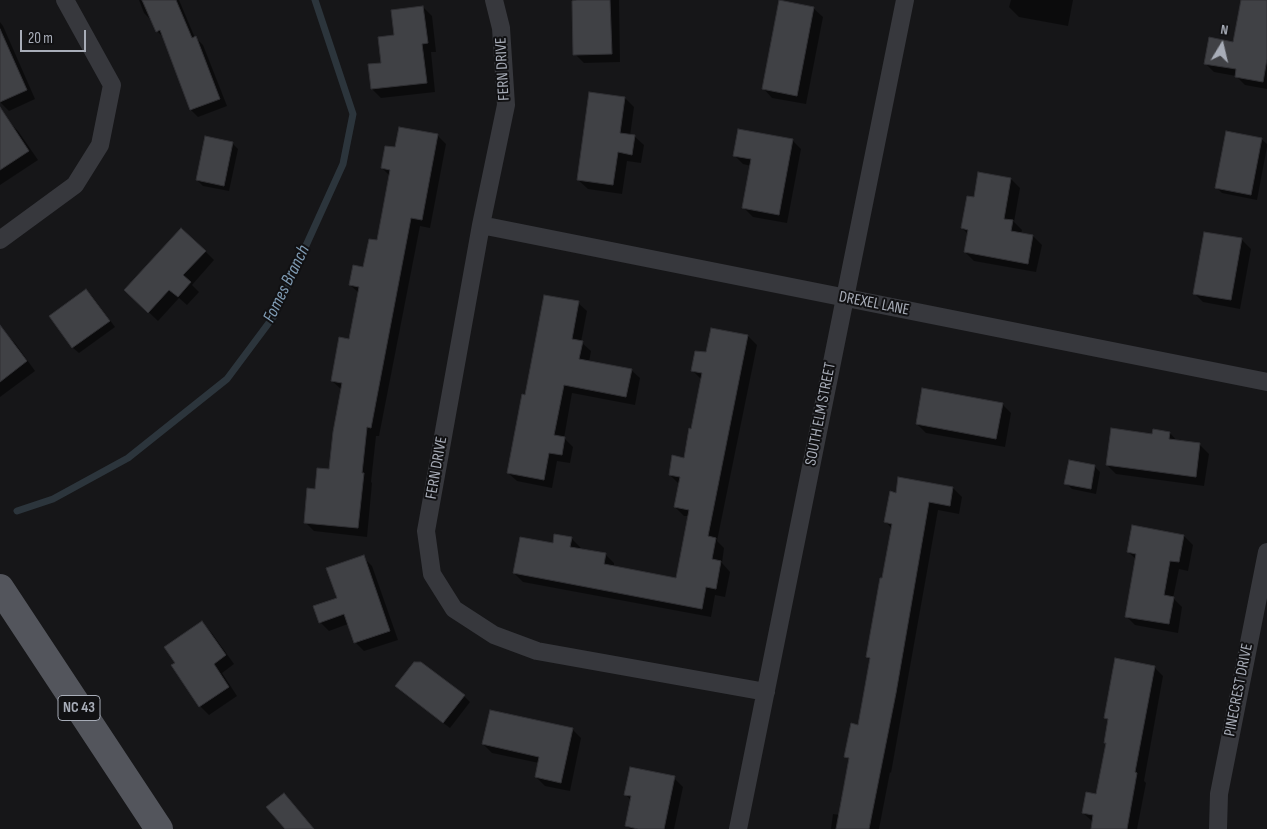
<!DOCTYPE html>
<html>
<head>
<meta charset="utf-8">
<style>
	body { margin:0 }
	#map { position:relative; width:1267px; height:829px; overflow:hidden; background:#161618; font-family:"Sofia Sans Condensed",sans-serif }
	canvas { display:block }
	.north { position:absolute; left:1197px; top:20px; width:50px; height:50px; -webkit-text-stroke:4px #111113; paint-order:stroke; rotate:9deg; font-size:14px; font-weight:700; line-height:20px; text-align:center; color:#a8adb8 }
	.north::after { content:''; display:block; margin:auto; width:18px; height:22px; background:#a8adb8; clip-path:polygon(50% 0,100% 100%,50% 72%,0 100%) }
	.scale { position:absolute; left:20px; top:30px; width:66px; height:22px; box-sizing:border-box; border:2px solid #a8adb8; border-top:0; padding-left:6px; font-size:15px; line-height:18px; white-space:nowrap; color:#a8adb8; -webkit-text-stroke:4px #111113; paint-order:stroke }
</style>
</head>
<body>
<div id="map">
<canvas width="1267" height="829"></canvas>
<div class="north">N</div>
<div class="scale">20 m</div>
</div>
<script>
const ctx = document.querySelector('canvas').getContext('2d');
ctx.lineJoin = 'round';
function paint(path, color) { ctx.fillStyle = color; ctx.fill(path, 'evenodd'); }
const shape = rows => new Path2D(rows.map(r => 'M' + r).join(''));
function stroke(path, color, width, dash) { ctx.strokeStyle = color; ctx.lineWidth = width; ctx.lineCap = dash ? 'butt' : 'round'; ctx.setLineDash(dash || []); ctx.stroke(path); }
function write(font, color, halo, rows, align = 'center') {
  ctx.font = font + ' "Sofia Sans Condensed",sans-serif'; ctx.lineWidth = 4; ctx.setLineDash([]); ctx.textBaseline = 'middle'; ctx.strokeStyle = halo; ctx.fillStyle = color; for (const [text, x, y, turn = 0] of rows) {
    ctx.save(); ctx.translate(x, y); ctx.rotate((+turn || 0) * Math.PI / 180); ctx.textAlign = isNaN(turn) ? turn : align; if (halo) ctx.strokeText(text, 0, 0); ctx.fillText(text, 0, 0); ctx.restore();
  }
}
const shadow = shape([
	[139,0,179,0,195,38,196,38,203,45,227,106,198,117,191,110,164,38,157,31,151,20,144,13],
	[578,0,619,0,620,62,584,63,575,54],
	[1011,0,1073,0,1068,26,1019,17,1009,7],
	[1242,0,1267,1,1267,89,1245,85,1236,76,1214,72,1205,63,1234,43],
	[423,7,432,16,436,52,431,52,435,92,381,98,372,89,395,36],
	[813,8,823,17,806,104,772,98,763,88],
	[0,22,3,26,35,99,9,111,0,102],
	[625,98,634,107,630,136,634,136,644,145,641,163,627,161,622,194,588,189,578,180],
	[9,122,18,131,38,160,0,185,0,127],
	[437,135,446,144,430,228,420,226,379,436,376,436,371,482,372,483,367,537,314,531,305,522,316,490,331,471,342,390,332,381,350,340,359,293,350,285,364,269,378,241,390,176,382,168,396,149],
	[1261,139,1267,144,1267,147,1257,200,1222,193,1216,187],
	[792,140,801,149,787,223,753,217,744,208,751,166,743,164,734,155],
	[232,143,238,149,229,191,203,186,197,180],
	[1011,179,1020,188,1014,222,1022,230,1021,234,1033,236,1042,245,1036,272,974,261,965,252,968,234,962,228,975,199],
	[1242,240,1251,249,1240,309,1203,302,1194,293],
	[205,251,214,260,192,285,199,292,187,305,179,298,158,321,135,299],
	[86,290,92,296,115,327,79,353,73,348,50,316],
	[578,303,587,311,581,342,591,351,589,362,631,370,640,378,635,405,572,393,564,438,573,447,570,463,557,461,552,488,517,481,508,473,526,396],
	[6,334,15,343,35,371,0,397,0,338],
	[748,336,757,345,717,541,724,548,722,563,730,572,725,597,715,595,711,617,523,582,514,573,554,544,572,539,581,548,580,550,605,554,614,563,614,568,676,580,689,516,684,516,675,507,679,484,670,475,685,459,692,430,702,380,693,371,707,354],
	[1002,404,1011,413,1005,447,926,433,917,424],
	[1170,433,1178,442,1200,445,1209,454,1204,486,1116,474,1107,465,1153,436],
	[1094,466,1100,472,1096,494,1072,489,1066,483],
	[953,488,962,497,959,514,938,510,891,773,890,772,879,829,831,829,833,814,840,815,850,760,846,757,859,726,871,661,867,657,892,529,886,522,897,494],
	[1133,527,1184,536,1193,545,1188,571,1179,569,1173,598,1182,607,1178,633,1135,625,1126,616,1136,559,1128,552],
	[363,557,372,566,398,640,364,651,355,642,348,624,329,631,320,622,338,599],
	[202,623,211,632,234,664,222,673,237,696,209,715,200,706,177,663],
	[1154,667,1163,676,1144,781,1146,783,1137,829,1092,829,1093,822,1083,813,1097,796,1107,744,1105,742,1109,721,1105,717],
	[397,686,464,696,470,702,450,728,402,692],
	[572,729,581,738,570,791,545,786,536,777,539,763,492,753,483,744],
	[674,778,683,787,674,829,630,829,627,826,632,801,626,795]
]);
const stream = shape([
	[17,511,53,499,128,458,227,379,274,316,343,164,353,114,315,0]
]);
const building = shape([
	[142,0,176,0,192,38,196,36,220,99,190,110,160,30,156,32,142,0],
	[576,0,610,0,612,54,573,55,572,1,576,0],
	[779,0,814,7,797,96,762,89,779,0],
	[1241,0,1267,0,1267,59,1263,82,1235,77,1236,69,1204,64,1209,37,1233,42,1241,0],
	[423,6,428,43,422,44,427,83,371,89,368,64,381,63,378,37,394,35,391,10,423,6],
	[0,29,27,90,0,102,0,29],
	[589,92,625,97,620,133,635,135,632,155,618,152,613,185,577,180,589,92],
	[0,107,29,151,0,170,0,107],
	[399,127,438,134,422,220,411,218,371,428,367,427,362,473,364,473,358,528,304,523,307,488,315,489,317,468,329,469,333,432,342,383,331,381,339,337,349,339,359,287,349,285,353,265,363,267,369,239,377,240,390,170,381,168,385,146,395,147,399,127],
	[738,129,793,139,779,215,742,208,751,159,733,156,738,129],
	[1226,131,1262,138,1251,195,1215,188,1226,131],
	[205,136,233,142,224,186,196,180,205,136],
	[978,172,1011,178,1004,219,1013,220,1011,231,1033,235,1028,264,964,252,968,230,961,228,967,196,974,197,978,172],
	[181,228,206,251,183,275,191,282,178,297,169,290,148,313,124,290,181,228],
	[1204,232,1242,238,1231,300,1193,294,1204,232],
	[86,289,110,321,72,348,49,316,86,289],
	[544,295,579,301,572,339,583,341,579,359,632,369,626,397,564,385,554,435,565,437,562,455,549,453,544,480,507,473,522,394,525,395,544,295],
	[0,325,27,361,0,382,0,325],
	[711,328,748,335,708,536,716,538,712,559,721,561,716,589,706,587,702,609,513,573,520,537,553,543,554,534,572,537,570,547,606,553,604,564,676,578,689,510,674,507,680,477,669,475,672,455,684,458,689,428,691,429,702,373,691,371,695,351,706,352,711,328],
	[922,388,1003,403,996,439,916,424,922,388],
	[1111,428,1152,434,1153,429,1170,432,1169,439,1200,443,1196,477,1106,465,1111,428],
	[1069,460,1095,465,1091,489,1064,484,1069,460],
	[898,477,953,487,950,506,929,502,896,693,869,829,836,829,849,758,844,757,851,723,858,725,870,658,866,657,880,578,882,578,892,524,884,522,890,491,896,493,898,477],
	[1132,525,1184,535,1179,562,1170,561,1164,595,1174,597,1169,624,1125,617,1136,554,1127,552,1132,525],
	[364,555,390,631,354,643,344,614,319,623,313,606,337,598,326,568,364,555],
	[202,621,226,655,214,664,229,687,199,707,171,665,175,663,164,647,202,621],
	[1115,658,1155,666,1135,772,1137,773,1127,829,1091,829,1093,815,1082,813,1086,792,1096,794,1106,743,1104,743,1108,719,1104,718,1115,658],
	[414,662,421,662,465,695,443,723,395,686,414,662],
	[490,710,573,728,561,783,535,777,539,757,482,744,490,710],
	[630,767,675,776,664,829,638,829,625,826,631,796,624,795,630,767],
	[284,793,314,829,285,829,266,807,284,793]
]);
const minor = shape([
	[494,0,501,28,506,105,481,225,426,531,432,574,454,609,494,635,537,651,766,692],
	[481,225,1267,382],
	[0,240,75,185,100,145,112,85,65,0],
	[738,829,905,0],
	[1218,829,1219,794,1267,552]
]);
const primary = shape([
	[0,588,159,829]
]);
const shields = [
	[79,708,42]
];
const shieldNames = [
	["NC 43",79,708]
];
const streetNames = [
	["FERN DRIVE",503,69,-93],
	["DREXEL LANE",874,304,11],
	["SOUTH ELM STREET",821,414,-79],
	["FERN DRIVE",437,468,-80],
	["PINECREST DRIVE",1239,690,-79]
];
const waterNames = [
	["Fomes Branch",287,284,-64]
];
paint(shadow, '#0007');
stroke(stream, '#2c353c', 7);
paint(building, '#404145');
stroke(building, '#303034', 1);
stroke(minor, '#37383d', 18);
stroke(primary, '#53555c', 28);
for (const [x, y, w] of shields) { const box = new Path2D(); box.roundRect(x - w / 2, y - 12.5, w, 25, 4); ctx.fillStyle = '#111113'; ctx.fill(box); stroke(box, '#a8adb8', 1); }
write('bold 15px', '#a8adb8', null, shieldNames);
write('16px', '#a8adb8', '#111113', streetNames);
write('italic 18px', '#7f9bb3', '#111113', waterNames);
</script>
</body>
</html>
